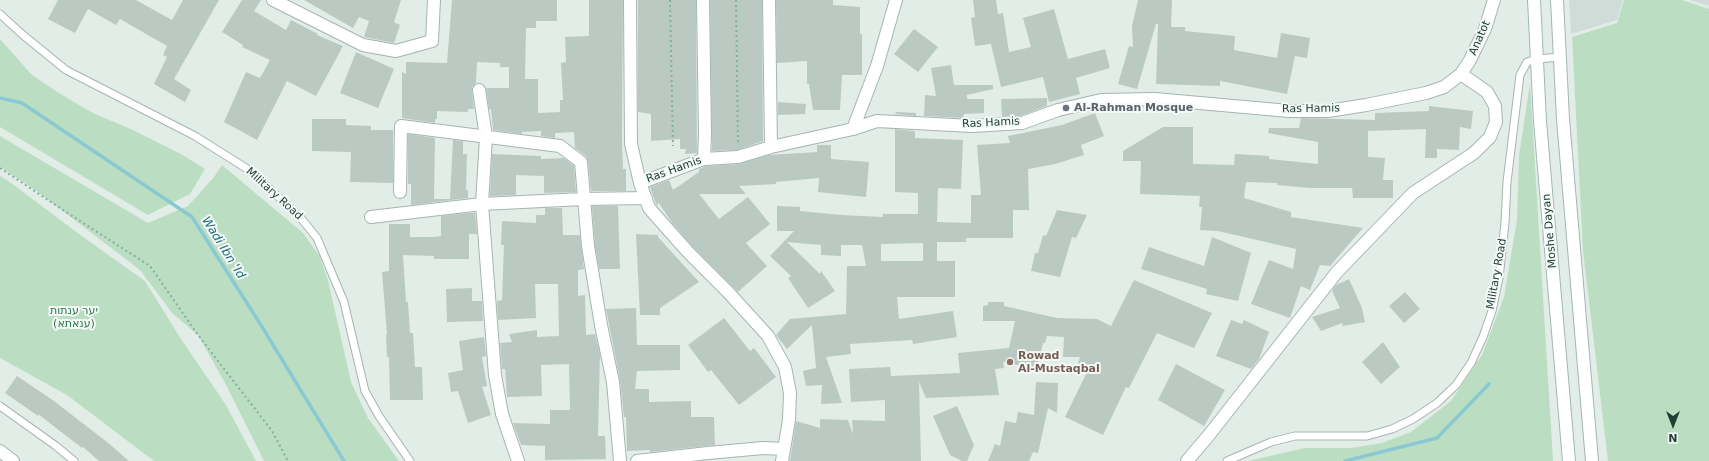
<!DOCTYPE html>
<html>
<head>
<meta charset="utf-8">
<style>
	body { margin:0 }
	#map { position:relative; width:1709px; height:461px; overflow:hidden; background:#e2ede8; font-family:"DejaVu Sans",sans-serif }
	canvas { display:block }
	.north { position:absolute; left:1653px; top:405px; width:40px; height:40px; -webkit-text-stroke:3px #f3f9f6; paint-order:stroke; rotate:180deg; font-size:11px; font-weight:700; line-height:16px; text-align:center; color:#223e36 }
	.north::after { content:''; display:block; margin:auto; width:14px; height:18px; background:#223e36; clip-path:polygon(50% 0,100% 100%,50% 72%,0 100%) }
</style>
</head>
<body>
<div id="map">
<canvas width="1709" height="461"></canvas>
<div class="north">N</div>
</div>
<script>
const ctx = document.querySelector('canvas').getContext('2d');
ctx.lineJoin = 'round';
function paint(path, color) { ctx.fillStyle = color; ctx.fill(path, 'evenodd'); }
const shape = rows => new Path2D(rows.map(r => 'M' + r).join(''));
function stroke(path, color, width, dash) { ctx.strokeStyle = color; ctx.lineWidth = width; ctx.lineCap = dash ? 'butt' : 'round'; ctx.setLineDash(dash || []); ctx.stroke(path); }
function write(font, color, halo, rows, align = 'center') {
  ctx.font = font + ' "DejaVu Sans","Noto Sans Hebrew",sans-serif'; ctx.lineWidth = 4; ctx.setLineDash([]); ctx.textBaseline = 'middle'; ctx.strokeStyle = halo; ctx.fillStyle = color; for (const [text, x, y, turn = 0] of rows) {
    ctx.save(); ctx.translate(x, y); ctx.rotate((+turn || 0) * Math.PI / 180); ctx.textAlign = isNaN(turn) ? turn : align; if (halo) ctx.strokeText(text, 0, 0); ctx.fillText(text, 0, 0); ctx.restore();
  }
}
const built = shape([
	[1569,0,1623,0,1617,20,1571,34],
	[1689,0,1709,0,1709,6]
]);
const green = shape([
	[1624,0,1682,0,1709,9,1709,461,1608,461,1583,251,1572,37,1617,23],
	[0,39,31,74,57,92,93,113,133,130,181,154,205,169,190,194,148,215,0,127],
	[1530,83,1553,461,1248,461,1305,448,1350,448,1382,443,1411,432,1451,401,1482,355,1504,297,1517,220,1519,156],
	[0,136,148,223,188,206,214,177,222,165,303,233,319,255,328,280,351,382,368,418,399,461,264,461,225,383,198,335,173,314,140,270,38,192,0,167],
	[0,176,7,180,79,234,145,281,181,339,226,405,256,461,154,461,67,395,0,358]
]);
const stream = shape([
	[0,98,22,103,192,217,259,322,344,461],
	[1345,461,1437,438,1489,384]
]);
const building = shape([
	[58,0,136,0,172,20,183,0,219,0,174,79,191,90,185,102,154,84,167,57,163,55,167,46,120,19,116,25,88,9,75,33,48,19],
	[242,0,261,0,254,11,286,30,291,20,318,34,317,35,343,46,316,96,287,81,257,140,224,122,246,72,260,78,270,60,242,47,243,45,222,32],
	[304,0,401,0,394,22,400,25,394,43,364,37,369,21,359,17,353,28],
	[452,0,557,0,557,21,536,21,536,28,526,28,525,79,538,79,538,113,560,112,560,100,563,100,561,63,566,62,565,37,589,36,589,0,623,0,622,143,623,169,626,169,626,191,591,191,588,161,586,156,575,148,574,132,555,133,555,138,541,136,541,131,522,132,522,134,493,130,491,109,489,109,486,88,509,88,509,67,500,67,500,63,477,62,476,83,472,87,472,91,474,109,468,109,468,112,437,111,437,119,435,119,435,123,402,118,402,72,406,74,406,62,447,63],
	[638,0,696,0,697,153,685,154,686,149,680,149,680,139,651,141,651,114,638,112],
	[710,0,762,0,763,141,737,150,712,151],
	[776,0,833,0,833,5,860,7,860,34,862,34,862,75,842,75,840,110,813,110,809,84,807,84,807,61,777,63],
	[973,0,996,0,998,14,1003,13,1009,52,1031,47,1023,18,1054,9,1068,59,1105,49,1110,68,1076,78,1080,94,1049,102,1043,77,1001,87,991,44,975,46,971,18,975,17],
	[1138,0,1172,0,1171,27,1185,27,1185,31,1235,36,1234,50,1277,58,1281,33,1310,38,1307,58,1295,56,1287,94,1220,81,1220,86,1156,84,1158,24,1156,24,1137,89,1118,84,1129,46,1133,47,1132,26],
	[914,29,938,47,918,72,894,54],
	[356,52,394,69,378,108,340,93],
	[951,65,954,85,993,85,993,89,967,95,967,99,984,99,984,113,964,114,963,118,924,116,925,95,936,96,931,68],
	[1047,98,1047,106,1020,116,1002,117,1001,99],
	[778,102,806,104,805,114,778,115],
	[1429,106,1473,111,1471,129,1460,127,1459,150,1437,149,1437,158,1425,158,1426,129,1368,131,1368,157,1385,158,1383,180,1393,180,1393,198,1353,198,1352,188,1310,188,1277,185,1277,183,1246,182,1244,198,1291,212,1291,217,1363,228,1330,266,1320,265,1310,290,1301,286,1290,318,1251,304,1269,260,1293,269,1296,249,1218,231,1200,230,1202,207,1199,207,1200,196,1140,194,1141,161,1123,161,1123,151,1163,127,1193,127,1193,164,1234,165,1235,154,1269,156,1269,159,1318,164,1318,142,1268,133,1269,128,1299,128,1301,118,1375,120,1375,113,1429,111],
	[896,112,916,113,916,116,895,114],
	[1095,113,1104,136,1081,145,1084,155,1055,164,1028,169,1029,210,1013,210,1013,238,966,238,966,242,937,242,937,261,955,261,955,297,897,297,899,319,953,311,957,337,913,344,912,340,850,344,851,354,826,357,842,403,821,404,822,385,806,386,803,371,816,368,812,325,787,349,776,335,790,319,846,314,847,266,866,266,862,245,841,245,841,256,821,255,821,245,787,242,820,274,821,271,835,291,808,308,788,278,791,276,770,256,794,231,777,231,777,206,800,207,800,211,841,215,883,217,883,214,918,214,918,193,895,192,895,129,915,131,915,138,963,140,961,189,938,188,937,222,971,223,971,195,981,195,977,145,1010,143,1008,136,1062,125],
	[923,243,923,261,881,261,881,244],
	[312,119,346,119,346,125,371,126,371,130,393,130,393,183,350,182,351,152,312,151],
	[408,134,435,138,434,199,450,199,453,140,463,141,463,154,467,154,466,190,468,190,468,198,411,205,411,184,408,184],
	[817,145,831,145,831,159,869,162,866,197,818,192,819,178,776,182,776,184,739,186,746,194,699,194,719,219,748,197,770,224,746,243,767,266,738,292,693,247,673,224,658,202,658,206,656,204,650,187,669,180,673,190,699,172,699,169,706,166,739,164,769,155,817,152],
	[492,154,541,156,541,159,564,158,574,166,576,192,544,193,544,176,516,175,516,195,490,196],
	[592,206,618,206,620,269,599,269,595,245],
	[545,208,562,208,563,235,580,235,584,269,578,270,578,296,585,295,586,335,595,334,600,354,598,436,605,436,606,459,545,460,545,446,521,445,513,423,550,424,550,410,570,410,569,364,541,365,542,396,507,397,505,369,502,369,500,343,512,342,509,334,537,330,537,337,559,336,558,284,535,284,536,318,498,320,497,301,502,300,504,245,501,245,502,221,536,223,536,215,545,215],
	[1057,210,1087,215,1076,238,1072,237,1060,277,1031,271,1035,253,1038,253,1043,235,1046,236],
	[468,213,475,213,477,234,469,234,469,259,434,259,434,256,403,255,406,302,408,302,410,333,413,333,415,367,422,367,423,400,390,400,389,357,387,357,386,335,387,334,382,272,389,271,389,224,410,224,410,237,434,237,441,236,441,216],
	[636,234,658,235,658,237,699,282,660,308,660,315,640,315],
	[1212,237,1251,253,1238,301,1206,294,1207,289,1141,269,1149,247,1204,266],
	[1349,279,1362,308,1365,322,1343,326,1342,323,1321,331,1312,317,1340,308,1332,291,1336,285],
	[1134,280,1212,313,1194,348,1157,333,1129,388,1126,387,1103,435,1065,417,1089,368,1078,363,1080,357,1063,357,1064,337,1047,336,1045,343,1043,343,1037,369,1003,362,1004,368,995,369,999,395,926,398,919,382,921,461,790,461,796,421,820,428,820,419,848,420,853,434,852,420,885,421,885,400,851,402,849,369,890,367,891,376,960,373,958,353,1009,348,1015,321,983,321,983,306,988,305,988,302,1004,302,1004,306,1057,318,1097,319,1111,326],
	[472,288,472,301,482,301,483,321,447,322,446,289],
	[1405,292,1420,309,1404,323,1389,306],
	[636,308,637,345,680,345,680,370,637,371,635,389,649,389,649,402,691,401,691,417,714,417,715,445,650,452,650,450,627,451,626,417,624,417,620,380,606,309],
	[724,318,750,351,754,348,776,377,739,405,711,370,708,372,688,345],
	[1231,320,1242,324,1244,320,1269,332,1259,359,1251,369,1216,356],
	[484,337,486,356,482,357,487,386,482,387,491,415,468,423,458,391,451,392,448,373,463,370,459,341],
	[1383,342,1400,367,1381,384,1362,362],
	[1176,364,1225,390,1204,426,1158,400],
	[17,376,54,401,107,442,129,461,99,461,83,447,82,448,38,414,38,416,5,393],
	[1036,382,1058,383,1057,413,1048,408,1038,453,1033,452,1029,461,988,461,995,444,1000,446,1005,421,1016,423,1018,412,1034,415],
	[957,406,974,445,967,461,962,461,950,455,933,416]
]);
const path = shape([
	[670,0,673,146],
	[736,0,738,145],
	[0,168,66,212,150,266,198,335,272,431,288,461]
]);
const lane = shape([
	[0,14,23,35,66,70,195,136,249,170,300,217,317,238,344,302,365,391,379,416,410,461],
	[0,406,56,446,74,461],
	[1227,461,1271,442,1295,436,1367,436,1392,429,1413,419,1437,403,1456,385,1471,363,1483,337,1492,311,1499,278,1505,223,1507,182,1520,75,1527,62,1537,59,1560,57]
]);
const street = shape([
	[273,0,363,45,396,51,432,41,434,0],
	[630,0,631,144,640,183,649,208,688,252,728,292,768,336,785,367,790,393,789,420,782,461],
	[703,0,705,135,704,159],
	[769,0,771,147],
	[479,90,486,137,482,204,495,375,502,414,518,461],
	[853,129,877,66,896,0],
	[640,183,704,159,738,157,771,147,853,129,877,121,972,126,1022,123,1058,110,1101,100,1155,99,1289,111,1328,111,1366,105,1426,93,1444,87,1461,74,1470,60,1485,29,1494,0],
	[400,192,401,126,560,146,581,162,588,246,601,325,613,382,620,461],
	[371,217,482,204,583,199,646,198],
	[637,461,708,453,763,448,784,449],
	[1187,461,1209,435,1337,272,1413,193,1474,153,1490,137,1496,122,1495,106,1487,92,1461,74]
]);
const secondary = shape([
	[1534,0,1540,121,1569,461],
	[1557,0,1563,119,1592,461],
	[0,451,13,461]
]);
const markers = [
	[1066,108,4,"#6b7280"],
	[1010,362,4,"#8d6e63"]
];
const streetNames = [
	["Anatot",1480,38,-66],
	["Ras Hamis",1311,109,-1],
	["Ras Hamis",991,123,-3],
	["Ras Hamis",674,170,-20],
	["Military Road",274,194,42],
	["Moshe Dayan",1550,231,-95],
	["Military Road",1497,274,-80]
];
const worshipNames = [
	["Al-Rahman Mosque",1074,108]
];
const parkNames = [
	["יער ענתות",74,311],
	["(ענאתא)",74,324]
];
const educationNames = [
	["Rowad",1018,356],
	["Al-Mustaqbal",1018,369]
];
const waterNames = [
	["Wadi Ibn 'Id",223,248,58]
];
paint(built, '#d0dcd7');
paint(green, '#bbdec3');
stroke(stream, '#8ac9d2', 3.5);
paint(building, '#bacac3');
stroke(lane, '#a5b5af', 9);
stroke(street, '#a5b5af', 14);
stroke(secondary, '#a0b8af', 14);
stroke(path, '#82b0a1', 2, [2, 3]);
stroke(lane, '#fff', 7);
stroke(street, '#fff', 12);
stroke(secondary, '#fff', 12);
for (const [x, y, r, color] of markers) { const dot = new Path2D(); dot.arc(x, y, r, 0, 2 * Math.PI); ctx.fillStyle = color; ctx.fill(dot); stroke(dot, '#f3f9f6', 1.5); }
write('11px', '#223e36', '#f3f9f6', streetNames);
write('bold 11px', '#5b616d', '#f3f9f6', worshipNames, 'left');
write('11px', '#2b7546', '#f3f9f6', parkNames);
write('bold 11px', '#785e54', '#f3f9f6', educationNames, 'left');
write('italic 12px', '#1b6d7b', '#f3f9f6', waterNames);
</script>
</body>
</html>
